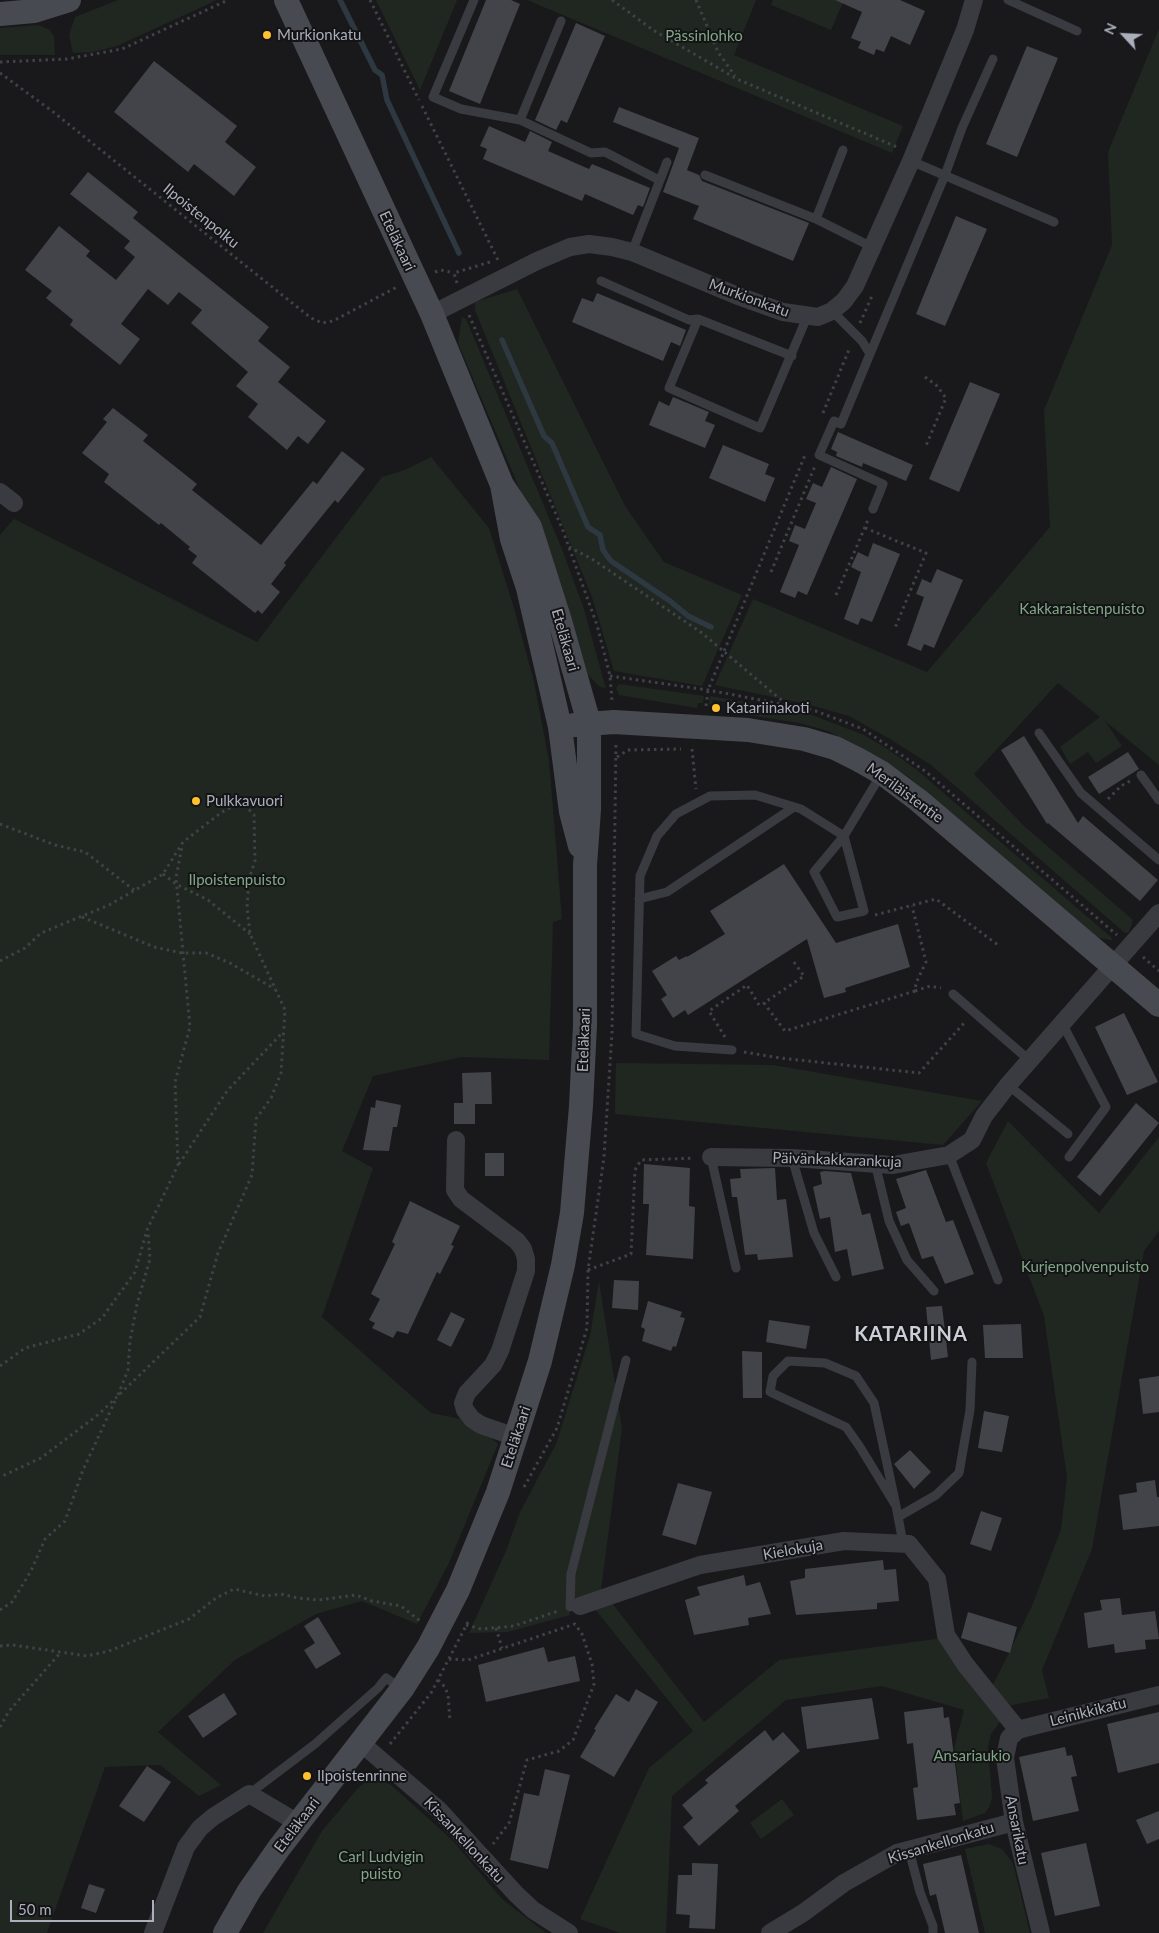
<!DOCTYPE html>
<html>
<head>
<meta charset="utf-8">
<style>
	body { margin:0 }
	#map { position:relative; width:1159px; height:1933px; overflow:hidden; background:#19191c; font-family:Lato,sans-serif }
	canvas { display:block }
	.north { position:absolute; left:1099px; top:10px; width:50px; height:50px; -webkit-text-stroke:4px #141417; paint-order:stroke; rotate:295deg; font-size:14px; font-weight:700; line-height:20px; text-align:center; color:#abafbc }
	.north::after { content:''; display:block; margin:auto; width:18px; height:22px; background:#abafbc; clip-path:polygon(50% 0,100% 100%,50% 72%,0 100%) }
	.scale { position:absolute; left:10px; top:1900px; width:144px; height:22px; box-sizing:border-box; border:2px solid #abafbc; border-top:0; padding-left:6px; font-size:15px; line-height:18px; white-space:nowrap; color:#abafbc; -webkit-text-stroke:4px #141417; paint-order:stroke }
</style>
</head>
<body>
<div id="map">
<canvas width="1159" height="1933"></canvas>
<div class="north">N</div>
<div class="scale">50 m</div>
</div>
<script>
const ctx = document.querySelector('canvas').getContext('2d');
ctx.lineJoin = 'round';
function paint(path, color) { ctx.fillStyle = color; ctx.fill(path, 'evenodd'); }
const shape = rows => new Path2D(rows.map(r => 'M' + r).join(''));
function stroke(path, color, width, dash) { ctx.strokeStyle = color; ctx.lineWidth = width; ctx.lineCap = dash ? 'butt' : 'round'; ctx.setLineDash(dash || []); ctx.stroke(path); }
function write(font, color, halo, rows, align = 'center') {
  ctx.font = font + ' Lato,sans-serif'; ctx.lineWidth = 4; ctx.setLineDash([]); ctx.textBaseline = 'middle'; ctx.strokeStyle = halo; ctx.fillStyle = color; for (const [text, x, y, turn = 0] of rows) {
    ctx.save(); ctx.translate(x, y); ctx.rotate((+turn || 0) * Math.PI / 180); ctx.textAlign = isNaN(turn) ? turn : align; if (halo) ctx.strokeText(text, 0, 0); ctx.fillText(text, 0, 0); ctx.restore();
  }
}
const green = shape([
	[118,0,217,0,117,46,93,52,73,53,69,35,75,17],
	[376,0,457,0,420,90],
	[527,0,756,0,734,55,903,126,892,153],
	[773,0,844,0,831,30,771,5],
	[38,25,50,30,54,37,55,55,0,55,0,28],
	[1159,29,1159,765,1105,721,1122,746,1096,763,1088,752,1070,764,1060,747,1100,717,1058,683,974,774,1024,826,1133,920,1129,932,1125,933,931,765,890,739,849,716,806,704,715,685,753,599,927,672,1050,527,1044,410,1112,245,1108,152],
	[517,289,625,506,664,562,742,595,702,686,614,671,592,597,475,310,475,302],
	[462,317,466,319,562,549,584,609,606,689,599,686,589,676,582,664,542,542,458,343],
	[431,457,489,528,514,608,534,682,549,760,562,919,553,922,549,1060,462,1057,373,1076,342,1151,373,1168,322,1317,431,1413,461,1419,489,1436,498,1444,449,1563,417,1624,362,1601,316,1614,235,1660,158,1732,221,1785,199,1796,160,1765,105,1767,47,1933,0,1933,0,535,14,519,257,642,382,477,405,470],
	[619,684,704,696,703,703,698,703,697,708,619,695,616,688],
	[710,696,804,712,864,735,889,750,917,770,1112,938,1112,940,1098,938,911,779,882,759,828,731,799,723,735,713,735,708,726,707,726,702,713,700,712,705,709,704],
	[616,1063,773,1065,982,1101,943,1145,615,1114],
	[1008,1121,1099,1213,1159,1137,1159,1231,1144,1251,1092,1549,1042,1670,1049,1698,1007,1706,992,1687,1032,1606,1061,1529,1067,1477,1044,1316,986,1163],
	[599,1281,622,1429,601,1590,567,1602,570,1615,508,1632,469,1633,506,1551,520,1512,556,1444,590,1336],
	[612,1603,704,1722,779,1660,943,1638,946,1650,1000,1722,991,1734,988,1747,992,1797,990,1806,985,1813,963,1821,954,1748,964,1710,882,1686,786,1700,672,1796,666,1933,620,1933,580,1919,649,1768,693,1731,594,1608],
	[374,1780,383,1781,391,1785,428,1818,454,1842,502,1899,546,1933,263,1933,322,1831,358,1788,365,1782],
	[782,1799,794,1815,761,1839,750,1823],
	[988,1844,1002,1849,1013,1863,1030,1933,985,1933,965,1849]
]);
const stream = shape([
	[340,0,375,70,382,75,387,100,459,253],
	[502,340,544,436,552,443,588,527,600,535,603,550,611,561,670,601,688,616,711,627]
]);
const building = shape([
	[486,0,511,0,520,4,480,104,449,91],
	[835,0,900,0,925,11,910,45,891,36,884,52,876,49,874,55,858,48,861,42,851,38,862,12],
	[576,23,605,36,567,123,561,120,556,130,535,120],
	[1027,46,1058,58,1017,157,986,144],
	[154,61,237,126,225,142,256,167,234,196,194,164,188,172,114,112],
	[619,107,699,138,687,170,699,175,702,181,809,223,793,261,693,219,699,206,663,192,679,148,613,122],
	[489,126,525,142,530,131,552,142,548,151,589,169,592,164,650,188,643,207,638,205,633,215,585,194,582,201,483,159,487,149,480,146],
	[88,172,138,212,133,218,269,327,258,341,290,367,278,382,326,421,308,444,298,436,287,450,248,417,258,404,236,386,248,372,191,323,202,310,179,292,168,305,148,289,121,324,140,339,120,365,70,325,73,320,46,298,52,291,25,270,59,226,90,251,86,256,116,280,135,257,124,248,130,241,70,194],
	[956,216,987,229,945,326,916,314],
	[597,293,686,330,680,346,671,342,663,361,572,322,582,298,593,302],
	[970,382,1000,394,959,492,929,479],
	[673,397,709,412,705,421,715,425,705,448,649,425,659,401,669,406],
	[113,408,148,435,143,441,197,484,192,490,261,545,313,481,317,484,342,451,365,469,338,503,335,500,284,563,286,565,271,584,280,592,262,614,258,610,255,613,192,563,197,556,188,549,190,547,161,523,159,525,104,482,109,474,82,453,107,422,103,419],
	[838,432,913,465,906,481,863,463,862,467,836,456,837,452,831,449],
	[723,445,769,464,765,474,775,478,765,502,709,478],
	[831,467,857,479,807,595,798,591,795,598,780,592,799,545,789,541,795,525,805,529,816,503,806,499,813,483,822,487],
	[873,543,900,554,872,622,861,618,858,625,844,619,861,572,851,567,858,552,868,557],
	[937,569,963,580,934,648,924,644,921,651,907,645,924,597,916,594,922,579,931,583],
	[1024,736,1078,823,1083,816,1158,880,1140,901,1048,823,1047,824,1001,750],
	[1128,752,1139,769,1099,794,1088,777],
	[784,864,836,943,898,924,910,967,845,988,846,992,824,998,807,939,688,1015,685,1010,673,1018,661,999,667,995,652,971,676,956,679,960,687,956,687,957,725,934,710,911],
	[1124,1013,1158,1082,1127,1095,1095,1027],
	[491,1072,492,1104,475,1104,475,1124,454,1124,454,1103,463,1103,462,1073],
	[376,1100,401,1105,397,1127,393,1127,389,1151,363,1150,371,1107,375,1108],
	[1136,1103,1159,1123,1100,1196,1077,1177],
	[485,1153,504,1153,504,1176,485,1176],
	[644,1164,690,1168,689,1206,695,1207,693,1259,646,1255,649,1204,643,1204],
	[775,1168,777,1200,786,1199,793,1257,758,1260,757,1254,745,1255,737,1197,732,1197,730,1179,741,1178,740,1169],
	[926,1170,946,1222,953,1220,974,1274,945,1284,933,1256,922,1259,909,1223,901,1226,896,1212,906,1208,896,1179],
	[825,1171,851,1173,862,1215,870,1213,884,1269,852,1276,847,1249,835,1252,830,1217,820,1219,813,1187,822,1184,820,1172],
	[410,1201,460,1226,451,1245,454,1246,440,1274,437,1272,408,1334,397,1331,393,1338,372,1328,375,1323,369,1320,380,1299,371,1294,395,1244,392,1242],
	[614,1280,639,1281,638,1310,612,1308],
	[648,1301,682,1312,680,1317,685,1318,676,1347,673,1346,671,1351,642,1341,645,1329,641,1327],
	[942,1306,948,1357,931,1360,926,1307],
	[451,1312,465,1319,451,1347,437,1340],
	[769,1320,810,1326,806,1349,766,1342],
	[1021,1324,1023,1358,985,1358,983,1325],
	[742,1351,762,1352,762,1398,743,1398],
	[1159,1376,1159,1412,1143,1414,1139,1379],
	[984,1411,1009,1416,1002,1452,978,1448],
	[910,1450,931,1472,914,1489,894,1464],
	[1155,1480,1157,1497,1159,1497,1159,1526,1123,1530,1119,1495,1137,1492,1136,1483],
	[678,1483,712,1492,696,1545,662,1535],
	[981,1511,1002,1518,991,1551,970,1544],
	[883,1560,884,1570,896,1569,899,1601,877,1603,877,1609,796,1615,790,1581,805,1578,805,1569],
	[744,1575,746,1586,760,1582,771,1614,748,1618,749,1625,694,1635,685,1600,700,1595,697,1587],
	[1120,1598,1122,1615,1155,1611,1159,1639,1145,1640,1146,1649,1115,1653,1114,1644,1088,1648,1084,1613,1102,1610,1100,1600],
	[968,1612,1017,1627,1010,1653,961,1638],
	[318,1617,341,1654,316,1669,304,1650,315,1643,304,1626],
	[544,1647,548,1662,575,1656,580,1681,486,1702,478,1665],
	[636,1689,658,1702,614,1777,580,1757,596,1730,594,1729,616,1694,629,1702],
	[224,1693,237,1714,203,1738,188,1716],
	[872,1698,879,1739,807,1749,801,1707],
	[943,1707,944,1718,949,1717,960,1803,954,1804,956,1815,917,1820,913,1788,918,1787,913,1743,907,1744,904,1712],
	[1159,1712,1159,1763,1118,1773,1107,1724],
	[765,1730,773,1741,783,1732,800,1751,735,1806,739,1811,699,1846,683,1827,693,1818,682,1805,708,1783,705,1780],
	[1065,1747,1067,1756,1072,1755,1077,1776,1071,1777,1079,1811,1033,1821,1019,1757],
	[147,1766,171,1782,144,1822,119,1806],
	[545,1769,570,1775,548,1869,510,1860,524,1793,539,1796],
	[1159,1811,1159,1839,1147,1844,1136,1820],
	[1086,1843,1100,1906,1055,1916,1041,1853],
	[961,1855,979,1933,945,1933,936,1894,930,1896,923,1864],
	[692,1863,718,1864,715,1929,689,1928,690,1915,676,1914,678,1875,692,1875],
	[89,1884,105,1889,96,1913,81,1908]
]);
const path = shape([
	[370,0,419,100],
	[612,0,653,30,737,79,897,147],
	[696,0,718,52,735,76],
	[0,62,67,59,122,49,228,0],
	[0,73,52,111,311,318,322,323,333,321,397,287],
	[422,106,498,260,496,261],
	[435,272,441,270,454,273],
	[457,283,454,273,490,262],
	[469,315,562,528,597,625,610,676,612,701],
	[860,323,872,296],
	[925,377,936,385,946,398,925,448],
	[823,413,850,347],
	[865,528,926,553,895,628],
	[569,547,592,559,702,633,786,704],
	[771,572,815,466],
	[836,595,868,520],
	[610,676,708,690,813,710,863,729,925,771,1117,935],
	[706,706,708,690,805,455],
	[692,749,696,789],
	[617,757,628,750,681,749],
	[1108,799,1121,786,1130,781],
	[0,824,55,845,85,852,134,890],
	[163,874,176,884,208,900,250,934],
	[875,915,936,899,998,945],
	[82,917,154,947,182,953,206,953,230,963,275,989],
	[1143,957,1159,971],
	[0,961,25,948,41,933,109,905,163,874,183,842,222,812,242,802,254,815,255,861,249,879,247,907,250,934,285,1010,281,1073,271,1098,256,1119,252,1175,218,1253,200,1317,99,1414,41,1458,0,1477],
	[794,962,804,976,764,1003,785,1031,915,991,916,983,926,962,912,906],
	[915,991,930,986,941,988],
	[725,1037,709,1011,747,985,759,1005],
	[744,1052,780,1058,919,1073,966,1021],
	[179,1164,227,1091,283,1032],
	[588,1270,631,1254,635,1170,641,1160,694,1158],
	[0,1366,25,1348,79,1334,102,1318,135,1272,147,1230,178,1165,175,1082,190,1027,176,878,182,846],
	[118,1395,128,1370,130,1341,137,1304,150,1259,148,1233],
	[524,1487,557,1428,587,1328,588,1270,604,1157,612,1033,616,742],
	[0,1610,12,1602,31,1571,45,1539,65,1521,83,1470,115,1401],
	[466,1625,481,1629,514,1626,558,1611],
	[496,1628,502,1648],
	[0,1646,13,1645,87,1656,109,1651,189,1619,216,1598,234,1589,265,1596,281,1594,298,1598,319,1600,356,1595,372,1601,401,1606,420,1621],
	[449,1659,468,1660,575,1624,582,1634,592,1664,594,1684,573,1740,559,1751,527,1760,509,1823,493,1844],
	[438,1680,445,1687,448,1695,450,1721],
	[0,1727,9,1711,61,1652],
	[390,1744,431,1693,468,1622]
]);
const lane = shape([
	[474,0,433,97,461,109,520,120,591,153,605,152,659,180],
	[1008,0,1077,31],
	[520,120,561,21],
	[843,150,816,219,872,247],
	[911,161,1054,222],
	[705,175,816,219],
	[632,252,667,162],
	[601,281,689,320,698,319,792,356],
	[832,311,862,341,870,354,841,424,834,421,819,455,883,484,873,509],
	[698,319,669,388,760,428,807,317],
	[870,354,945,175,962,128,993,59],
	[1039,733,1081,793,1159,860],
	[1141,775,1159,800],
	[639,899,667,892,794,807],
	[953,994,1029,1060],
	[1062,1023,1106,1107,1069,1157],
	[732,1050,675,1046,636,1034,640,876,657,836,676,814,710,796,755,795,801,809,844,836,864,911,837,917,814,872,844,836,882,773],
	[1008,1085,1068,1134],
	[949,1155,998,1280],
	[711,1157,736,1268],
	[792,1158,814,1233,836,1277],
	[875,1163,889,1221,907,1260,934,1291],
	[896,1506,860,1447,846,1427,770,1392,773,1376,788,1361,825,1363,856,1376,874,1403,896,1506,903,1543],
	[898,1517,936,1495,959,1473,970,1410,972,1362],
	[570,1607,571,1574,626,1360],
	[249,1794,315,1744,378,1688,386,1678,402,1689],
	[909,1850,920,1892,933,1926,933,1933]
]);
const street = shape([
	[432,314,537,261,570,247,589,244,612,247,632,252,738,296,783,312,818,317,832,311,844,301,855,286,911,161,965,30,974,0],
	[0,492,14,503],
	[456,1140,455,1190,461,1199,517,1241,523,1249,526,1259,526,1271,500,1351,493,1365,467,1393,463,1403,465,1410,472,1419,481,1425,516,1437],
	[711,1157,792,1158,893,1165,949,1155,972,1140,984,1116,1008,1085,1159,913],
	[580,1606,700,1565,844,1541,909,1544,937,1579,946,1635,965,1664,1018,1730],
	[361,1743,439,1810,516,1894,533,1910,569,1933],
	[153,1933,186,1847,200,1828,213,1817,249,1794,298,1823],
	[770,1933,803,1913,844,1883,897,1853,1014,1822],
	[1041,1933,1014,1822,1005,1758,1009,1738,1018,1730,1029,1727,1159,1695]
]);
const secondary = shape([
	[286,0,432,314,502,485,512,539,528,588,560,727,571,812,580,846],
	[0,14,34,11,69,0],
	[574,725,614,722,748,730,804,739,835,748,859,760,882,773,918,800,1159,1005],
	[225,1933,249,1891,279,1848,402,1689,428,1648,458,1590,498,1492,540,1361,563,1265,572,1213,581,1106,585,1025,585,865,589,810,589,723,560,621,530,527,502,485]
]);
const markers = [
	[267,35,5,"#ffc12e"],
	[716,708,5,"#ffc12e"],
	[196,801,5,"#ffc12e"],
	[307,1776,5,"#ffc12e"]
];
const poiNames = [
	["Murkionkatu",277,35],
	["Katariinakoti",726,708],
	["Pulkkavuori",206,801],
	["Ilpoistenrinne",317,1776]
];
const parkNames = [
	["Pässinlohko",704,36],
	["Kakkaraistenpuisto",1082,609],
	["Ilpoistenpuisto",237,880],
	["Kurjenpolvenpuisto",1085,1267],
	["Ansariaukio",972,1756],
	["Carl Ludvigin",381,1857],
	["puisto",381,1874]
];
const streetNames = [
	["Ilpoistenpolku",201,216,39],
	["Eteläkaari",397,241,65],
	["Murkionkatu",749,298,20],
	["Eteläkaari",565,640,74],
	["Meriläistentie",905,793,36],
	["Eteläkaari",584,1040,-88],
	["Päivänkakkarankuja",837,1160,2],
	["Eteläkaari",516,1437,-72],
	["Kielokuja",793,1550,-10],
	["Leinikkikatu",1088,1712,-14],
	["Eteläkaari",297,1825,-53],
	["Ansarikatu",1017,1830,79],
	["Kissankellonkatu",464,1840,47],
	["Kissankellonkatu",941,1843,-17]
];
const districtNames = [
	["KATARIINA",911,1335]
];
paint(green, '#1f2720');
stroke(stream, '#2e3841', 5.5);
paint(building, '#434449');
stroke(path, '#404248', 3, [2.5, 4]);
stroke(lane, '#3a3b41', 9);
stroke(street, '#3a3b41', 18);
stroke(secondary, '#484a51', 24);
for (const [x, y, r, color] of markers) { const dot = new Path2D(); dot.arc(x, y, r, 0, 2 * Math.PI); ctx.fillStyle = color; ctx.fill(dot); stroke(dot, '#141417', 2); }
write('15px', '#abafbc', '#141417', poiNames, 'left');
write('15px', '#81a885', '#141417', parkNames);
write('15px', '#abafbc', '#141417', streetNames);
ctx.letterSpacing = '1px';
write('bold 20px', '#cccfd8', '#141417', districtNames);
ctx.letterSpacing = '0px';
</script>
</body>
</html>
